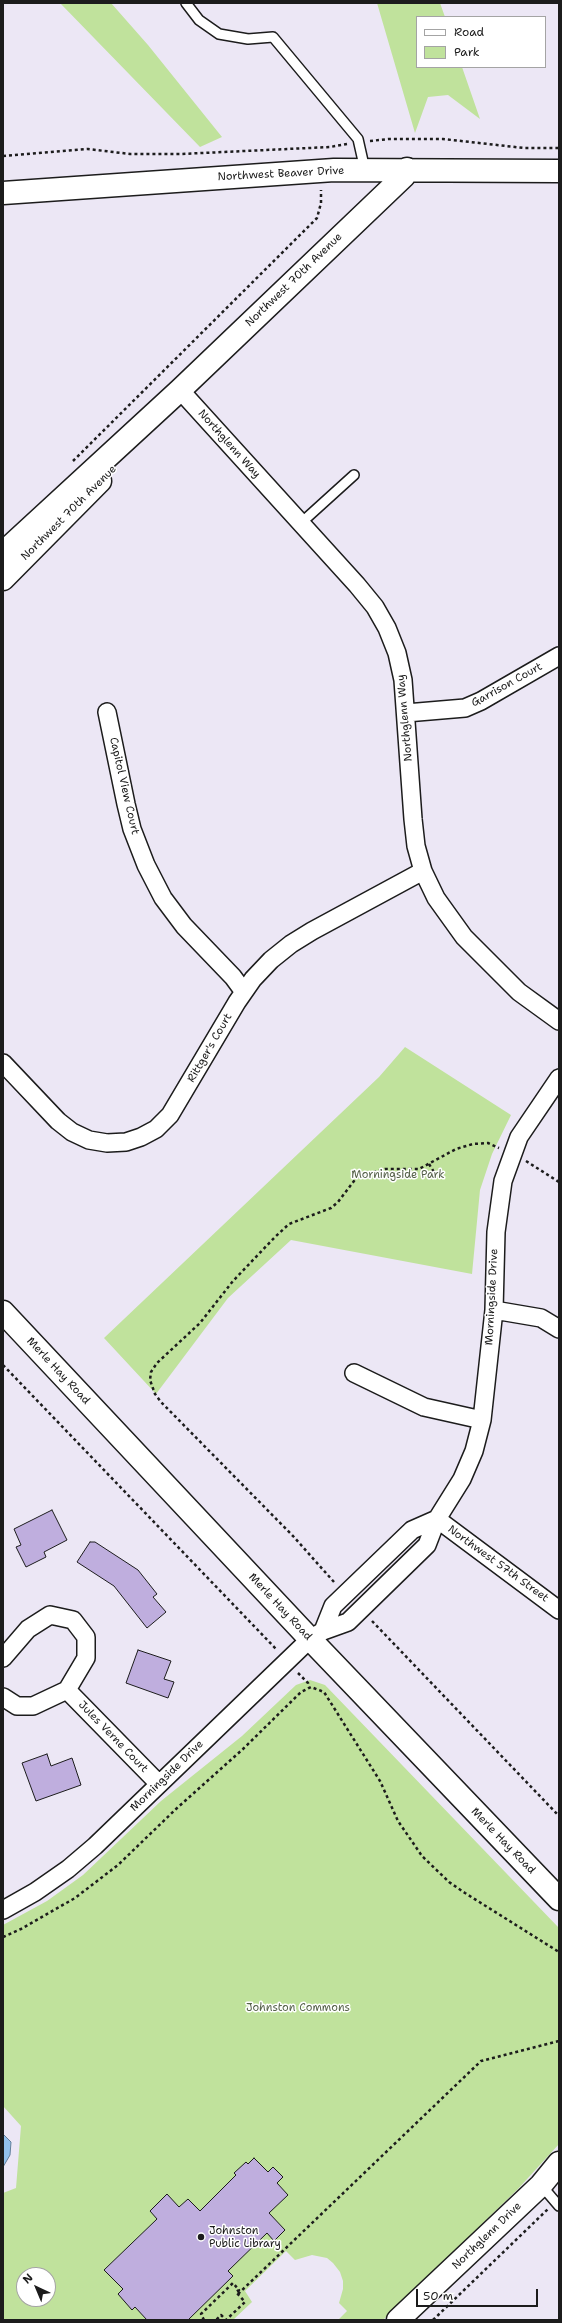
<!DOCTYPE html>
<html>
<head>
<meta charset="utf-8">
<style>
	body { margin:0 }
	#map { position:relative; width:562px; height:2323px; overflow:hidden; background:#ece7f5; font-family:"Shantell Sans",sans-serif }
	canvas { display:block }
	.frame { position:absolute; inset:0; border:4px solid #1c1c1c; pointer-events:none }
	.legend { position:absolute; left:416px; top:16px; width:130px; height:52px; box-sizing:border-box; background:#fff; border:1px solid #a4a4a4; margin:0; padding:5px 7px; list-style:none; font-size:12px; color:#1c1c1c }
	.legend li { display:flex; align-items:center; gap:8px; height:20px }
	.legend b { width:20px; border:1px solid #a4a4a4 }
	.north { position:absolute; left:16px; top:2267px; width:40px; height:40px; box-sizing:border-box; background:#fff; border:1px solid #a4a4a4; border-radius:50%; rotate:316deg; font-size:11px; font-weight:700; line-height:16px; text-align:center; color:#1c1c1c }
	.north::after { content:''; display:block; margin:auto; width:14px; height:18px; background:#1c1c1c; clip-path:polygon(50% 0,100% 100%,50% 72%,0 100%) }
	.scale { position:absolute; left:416px; top:2289px; width:122px; height:18px; box-sizing:border-box; border:2px solid #1c1c1c; border-top:0; padding-left:5px; font-size:12px; line-height:14px; white-space:nowrap; color:#1c1c1c; -webkit-text-stroke:3px #fff; paint-order:stroke }
</style>
</head>
<body>
<div id="map">
<canvas width="562" height="2323"></canvas>
<div class="frame"></div>
<ul class="legend">
<li><b style="height:5px;background:#fff"></b>Road</li>
<li><b style="height:11px;background:#c0e29c"></b>Park</li>
</ul>
<div class="north">N</div>
<div class="scale">50 m</div>
</div>
<script>
const ctx = document.querySelector('canvas').getContext('2d');
ctx.lineJoin = 'round';
function paint(path, color) { ctx.fillStyle = color; ctx.fill(path, 'evenodd'); }
const shape = rows => new Path2D(rows.map(r => 'M' + r).join(''));
function stroke(path, color, width, dash) { ctx.strokeStyle = color; ctx.lineWidth = width; ctx.lineCap = dash ? 'butt' : 'round'; ctx.setLineDash(dash || []); ctx.stroke(path); }
function write(font, color, halo, rows, align = 'center') {
  ctx.font = font + ' "Shantell Sans",sans-serif'; ctx.lineWidth = 3; ctx.setLineDash([]); ctx.textBaseline = 'middle'; ctx.strokeStyle = halo; ctx.fillStyle = color; for (const [text, x, y, turn = 0] of rows) {
    ctx.save(); ctx.translate(x, y); ctx.rotate((+turn || 0) * Math.PI / 180); ctx.textAlign = isNaN(turn) ? turn : align; if (halo) ctx.strokeText(text, 0, 0); ctx.fillText(text, 0, 0); ctx.restore();
  }
}
const green = shape([
	[60,3,111,3,148,45,222,137,200,147],
	[377,3,440,3,445,17,417,17,417,67,462,67,480,119,448,95,428,97,415,133],
	[405,1047,511,1115,492,1154,480,1190,472,1274,291,1240,228,1298,156,1394,104,1338,379,1077],
	[310,1680,325,1685,559,1928,559,2144,518,2189,383,2320,338,2320,347,2311,339,2303,343,2289,343,2281,340,2272,333,2263,327,2258,312,2255,295,2260,286,2251,245,2291,252,2302,233,2320,3,2320,3,2193,16,2188,21,2126,3,2106,3,1925,47,1901,83,1875,161,1801,242,1736,296,1685],
	[24,2275,48,2275,48,2299,24,2299]
]);
const water = shape([
	[3,2134,11,2142,10,2155,3,2167,3,2134]
]);
const building = shape([
	[52,1510,67,1540,44,1552,46,1557,26,1567,16,1547,21,1545,14,1529,52,1510],
	[90,1542,95,1542,138,1570,157,1594,153,1597,166,1612,147,1628,114,1586,77,1562,90,1542],
	[138,1650,171,1661,164,1679,174,1682,168,1698,126,1683,138,1650],
	[47,1754,51,1766,72,1758,81,1785,36,1801,22,1763,47,1754],
	[254,2158,268,2172,273,2167,283,2177,277,2183,288,2195,269,2213,285,2230,274,2241,267,2233,228,2271,233,2276,188,2320,147,2320,135,2307,132,2310,118,2294,123,2289,104,2270,157,2219,150,2211,167,2194,179,2207,188,2199,200,2211,236,2175,234,2173,246,2162,248,2164,254,2158]
]);
const path = shape([
	[370,141,389,139,443,139,524,148,559,148],
	[3,156,88,149,130,154,181,154,330,147,347,144],
	[73,461,317,218,321,203,321,190],
	[526,1161,559,1182],
	[429,1164,434,1172],
	[3,1365,277,1650],
	[334,1582,293,1536,161,1402,155,1394,150,1380,151,1372,157,1363,200,1323,233,1281,275,1237,289,1224,331,1208,338,1202,357,1177,385,1169,419,1169,456,1149,473,1144,488,1143,499,1148],
	[372,1621,559,1816],
	[298,1673,308,1683,309,1688],
	[3,1937,21,1929,75,1898,118,1865,176,1809,243,1749,301,1692,311,1687,324,1692,380,1781,398,1821,422,1856,449,1882,465,1893,559,1952],
	[238,2294,481,2061,559,2041],
	[204,2320,201,2314,233,2283,239,2290,236,2292,245,2302,226,2320,221,2315,216,2320],
	[433,2320,548,2209]
]);
const lane = shape([
	[186,3,199,20,219,34,248,39,273,37,358,139,365,170],
	[301,523,354,475],
	[541,2185,559,2206]
]);
const street = shape([
	[180,390,357,585,375,607,387,628,397,653,403,680,413,819,416,846,423,871,436,898,464,937,519,992,559,1021],
	[107,712,126,804,132,829,146,865,163,898,184,926,233,977,244,992],
	[406,713,465,708,481,701,559,656],
	[3,1063,58,1121,72,1132,89,1140,107,1143,126,1142,141,1137,156,1129,170,1115,237,1002,253,979,271,960,291,944,312,931,423,871],
	[559,1078,519,1137,503,1181,496,1232,494,1310,482,1420,474,1451,462,1479,437,1519,559,1610],
	[494,1310,541,1318,559,1329],
	[354,1373,424,1407,482,1420],
	[3,1658,28,1629,50,1615,73,1620,86,1637,86,1658,67,1690,33,1706,17,1706,3,1697],
	[67,1690,159,1784],
	[3,1910,35,1892,68,1869,95,1846,310,1639,323,1631,348,1622,427,1545,437,1519,412,1530,333,1606,323,1631]
]);
const secondary = shape([
	[3,193,334,170,559,171],
	[3,553,180,390,404,176,407,169],
	[3,579,100,481],
	[3,1312,310,1639,559,1899],
	[398,2320,541,2185,559,2163]
]);
const markers = [
	[201,2237,4,"#1c1c1c"]
];
const streetNames = [
	["Northwest Beaver Drive",281,174,-3],
	["Northwest 70th Avenue",294,280,-44],
	["Northglenn Way",229,444,48],
	["Northwest 70th Avenue",69,513,-45],
	["Garrison Court",507,685,-29],
	["Northglenn Way",405,718,-95],
	["Capitol View Court",124,786,77],
	["Rittger's Court",210,1048,-60],
	["Morningside Drive",492,1297,-87],
	["Merle Hay Road",58,1371,47],
	["Northwest 57th Street",498,1564,36],
	["Merle Hay Road",280,1607,47],
	["Jules Verne Court",113,1737,46],
	["Morningside Drive",167,1776,-44],
	["Merle Hay Road",503,1841,46],
	["Northglenn Drive",487,2236,-44]
];
const parkNames = [
	["Morningside Park",398,1175],
	["Johnston Commons",298,2008]
];
const poiNames = [
	["Johnston",209,2231],
	["Public Library",209,2244]
];
paint(green, '#c0e29c');
paint(water, '#92c1ed');
stroke(water, '#637f99', 1);
paint(building, '#bfaede');
stroke(building, '#1c1c1c', 1);
stroke(lane, '#1c1c1c', 12);
stroke(street, '#1c1c1c', 20);
stroke(secondary, '#1c1c1c', 25);
stroke(path, '#1c1c1c', 2.5, [3, 3]);
stroke(lane, '#fff', 9);
stroke(street, '#fff', 17);
stroke(secondary, '#fff', 22);
for (const [x, y, r, color] of markers) { const dot = new Path2D(); dot.arc(x, y, r, 0, 2 * Math.PI); ctx.fillStyle = color; ctx.fill(dot); stroke(dot, '#fff', 1.5); }
write('11px', '#1c1c1c', '#fff', streetNames);
write('11px', '#556149', '#fff', parkNames);
write('11px', '#1c1c1c', '#fff', poiNames, 'left');
</script>
</body>
</html>
